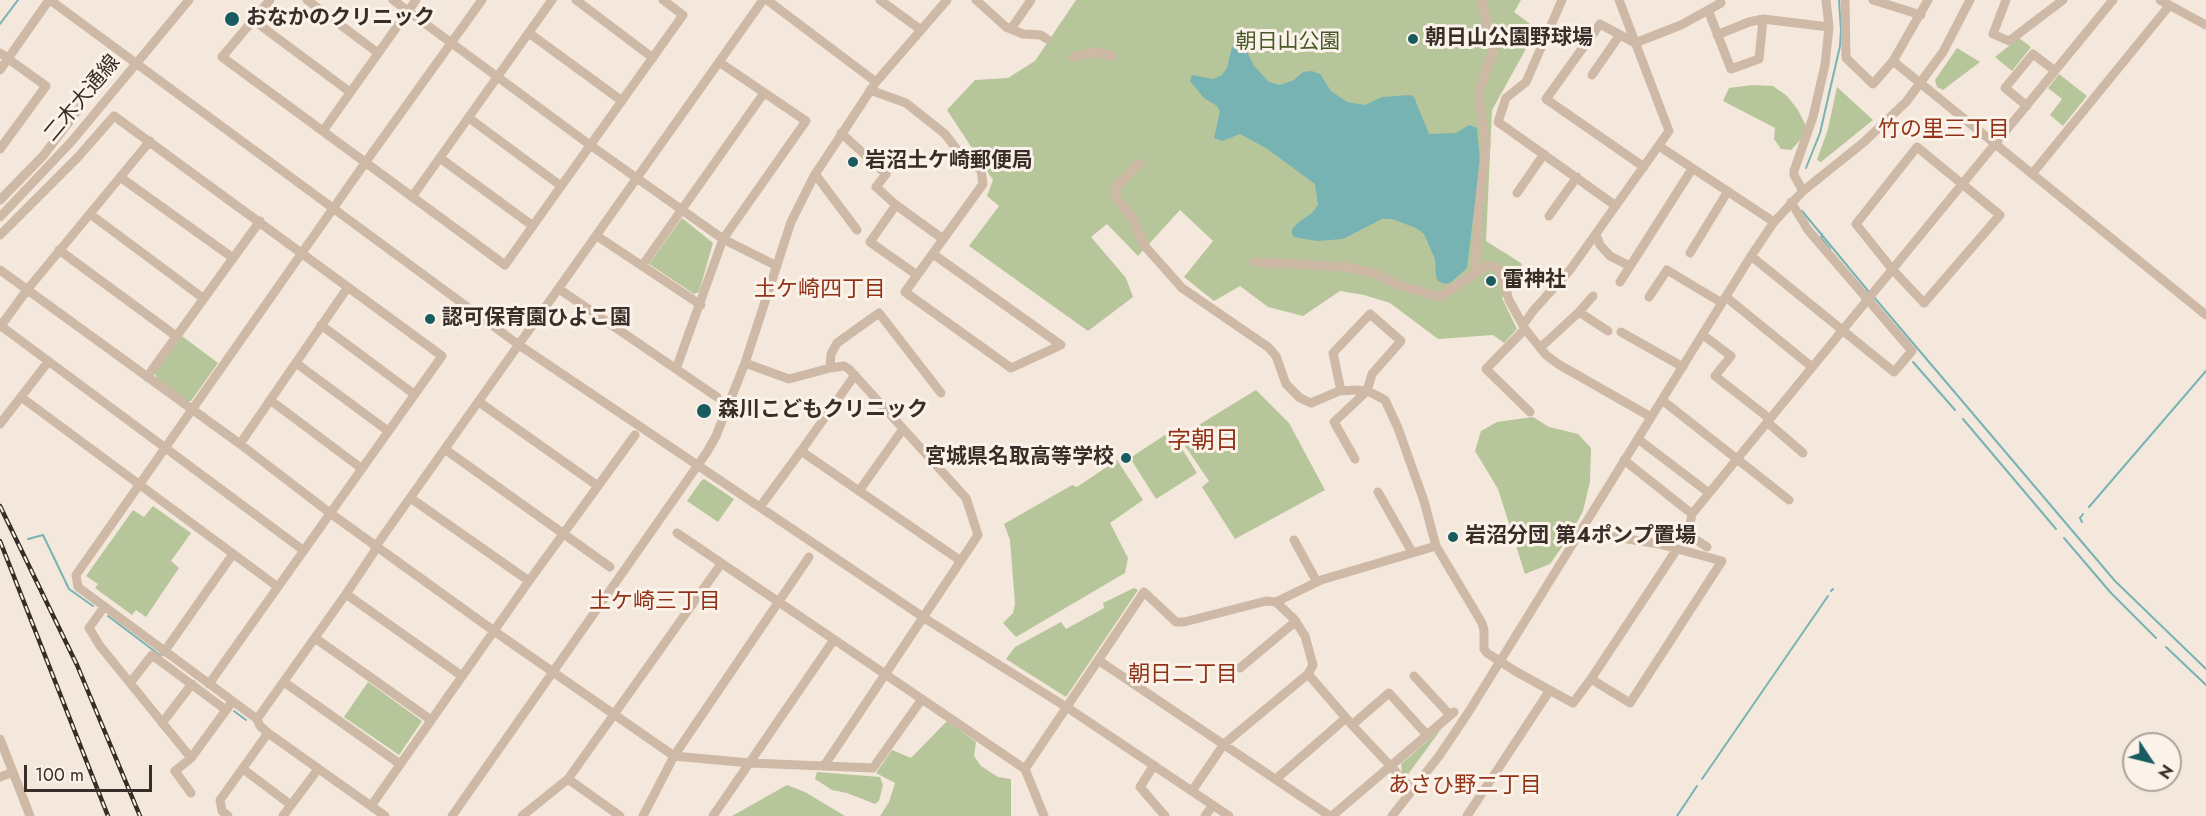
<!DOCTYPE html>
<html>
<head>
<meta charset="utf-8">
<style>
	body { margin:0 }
	#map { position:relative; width:2206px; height:816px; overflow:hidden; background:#f4e8dc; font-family:Jost,sans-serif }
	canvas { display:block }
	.north { position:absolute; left:2122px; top:732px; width:60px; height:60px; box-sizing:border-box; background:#fbf2e9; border:2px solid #ada39c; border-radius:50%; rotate:125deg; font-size:16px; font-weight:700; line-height:24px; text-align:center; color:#392d28 }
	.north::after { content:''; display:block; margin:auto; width:21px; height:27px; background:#195c5f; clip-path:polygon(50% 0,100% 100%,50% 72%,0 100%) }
	.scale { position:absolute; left:24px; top:765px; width:128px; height:27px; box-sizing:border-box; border:3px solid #392d28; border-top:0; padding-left:8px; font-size:18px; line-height:21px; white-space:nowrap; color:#392d28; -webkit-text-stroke:4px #fbf2e9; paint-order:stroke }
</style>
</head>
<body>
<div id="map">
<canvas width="2206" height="816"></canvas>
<div class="north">N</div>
<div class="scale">100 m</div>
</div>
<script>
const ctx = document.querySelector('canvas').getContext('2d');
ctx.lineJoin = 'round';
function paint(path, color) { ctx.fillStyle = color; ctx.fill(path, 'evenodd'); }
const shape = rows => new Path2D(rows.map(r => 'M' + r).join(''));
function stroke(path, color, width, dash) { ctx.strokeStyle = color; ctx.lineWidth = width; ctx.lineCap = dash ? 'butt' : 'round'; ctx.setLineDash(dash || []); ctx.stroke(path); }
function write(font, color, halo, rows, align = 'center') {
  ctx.font = font + ' Jost,"Noto Sans JP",sans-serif'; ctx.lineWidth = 6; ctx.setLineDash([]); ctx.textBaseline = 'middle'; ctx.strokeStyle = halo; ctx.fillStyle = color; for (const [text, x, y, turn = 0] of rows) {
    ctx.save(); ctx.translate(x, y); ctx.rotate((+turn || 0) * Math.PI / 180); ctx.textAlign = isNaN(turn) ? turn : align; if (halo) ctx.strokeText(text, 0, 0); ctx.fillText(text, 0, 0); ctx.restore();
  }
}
const green = shape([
	[1076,0,1521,0,1514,12,1537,29,1492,110,1486,241,1521,263,1526,277,1523,283,1502,298,1517,329,1504,343,1493,335,1438,339,1390,303,1364,295,1340,291,1303,316,1268,307,1240,286,1214,301,1184,277,1213,241,1180,210,1138,256,1107,224,1091,237,1126,278,1133,297,1088,331,969,246,999,206,987,196,993,180,947,110,975,80,1008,78,1035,61],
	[2019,38,2031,47,2012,71,1995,57],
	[1957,48,1980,62,1943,90,1937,87,1935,80],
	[2059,74,2087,96,2063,126,2050,115,2062,99,2048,88],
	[1753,85,1773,86,1787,96,1798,110,1806,126,1804,136,1791,150,1781,149,1774,139,1775,128,1723,101,1729,88],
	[1837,87,1873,120,1821,162,1817,160,1828,129],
	[682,218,713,243,699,292,694,294,649,264],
	[182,336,218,363,191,401,184,401,157,381,155,373],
	[1256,390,1289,423,1325,490,1235,539,1202,487,1209,481,1179,437],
	[1533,417,1549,427,1578,434,1591,448,1590,482,1583,511,1569,537,1550,564,1525,574,1498,489,1475,451,1481,431,1497,422],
	[1171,431,1197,473,1156,499,1130,458],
	[1117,460,1143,500,1110,523,1128,558,1125,573,1016,637,1003,623,1013,613,1015,604,1010,540,1004,524,1072,485,1077,487],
	[704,479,734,499,718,522,687,501,701,481],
	[153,506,191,533,171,561,179,568,146,617,136,610,132,615,95,588,98,584,86,576,133,510,144,517],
	[1134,588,1138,590,1066,697,1006,659,1015,647,1061,622,1066,629,1104,608,1103,603],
	[368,682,422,721,399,755,344,717],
	[947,721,976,742,974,756,981,766,998,777,1011,779,1011,816,880,816,889,802,895,783,876,773,892,750,911,758],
	[1442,728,1406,777,1402,772,1401,764],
	[817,772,880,777,883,785,879,801,875,804,847,793,832,790,815,779],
	[787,785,805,792,845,816,732,816]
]);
const water = shape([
	[1237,41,1242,41,1254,66,1269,82,1280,85,1294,80,1303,72,1312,71,1320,74,1331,91,1347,102,1365,105,1382,97,1410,95,1414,97,1429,134,1456,133,1469,125,1477,128,1480,161,1467,268,1450,283,1445,284,1438,281,1436,276,1435,259,1424,234,1416,228,1392,219,1382,219,1343,239,1317,241,1294,237,1292,234,1292,229,1299,222,1312,213,1318,205,1315,184,1266,148,1240,134,1222,141,1214,138,1220,111,1217,106,1204,98,1190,81,1192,75,1213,79,1222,75,1227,68,1232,47]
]);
const stream = shape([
	[0,24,18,0],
	[1806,168,1820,133,1840,46,1841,30,1839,0],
	[1802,211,1869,292],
	[1822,234,1821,238,1830,249],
	[1873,296,2115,581,2206,669],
	[1913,362,1955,410],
	[1963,419,2056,529],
	[2089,507,2206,371],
	[2082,522,2080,518,2083,514],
	[2064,538,2111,593,2156,638],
	[28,539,43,535,69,589,93,606],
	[1831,591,1833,589],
	[108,616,161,656],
	[2166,647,2206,685],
	[234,711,246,720],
	[1702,779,1828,596],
	[1677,816,1697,786]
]);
const minor = shape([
	[50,0,519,345,929,621,1071,710,1229,816],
	[270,0,222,57,505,265,683,15,663,0],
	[307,0,378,53],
	[393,0,590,145,723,239,777,266],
	[576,0,653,58],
	[767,0,876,82],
	[880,0,921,30],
	[976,0,1006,27,1023,34,1041,35,1047,39],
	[1562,0,1526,82,1506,98,1498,122,1616,206],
	[1845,0,1846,58,1873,84,1893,61,1928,0],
	[1873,0,1921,15],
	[2006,0,1993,34,2009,41,2063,0],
	[2160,0,2206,25],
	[1708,10,1731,69,1759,59,1763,19,1829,27],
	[253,20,350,92],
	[1011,29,1031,0],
	[529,33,622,101],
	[1717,35,1749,22,1763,19],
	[0,53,46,86,0,149],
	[1073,57,1095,52,1112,56],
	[1893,61,2206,315],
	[0,70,49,0],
	[1592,75,1619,36],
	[870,90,906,103,945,134,962,156,981,170,983,184,905,292,1011,368,1061,345,933,254],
	[2027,106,2005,88,2033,54,2055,71],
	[469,118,561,186],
	[323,131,416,0],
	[841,133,886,174,876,187,896,205,943,239],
	[1659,146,1774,222],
	[1917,147,2000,215,1924,303,1892,269,1856,224,1917,147],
	[440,158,533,226],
	[1139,164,1116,187,1116,198,1132,217,1143,244,1182,288,1268,347,1276,356,1286,384,1300,398,1311,403,1339,391,1355,390,1368,391,1385,400,1398,428,1424,501,1436,546,1482,623,1484,630,1484,649,1487,653,1515,671,1573,703,1591,679,1630,703,1722,561,1659,544,1590,533,1582,529],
	[1644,167,1546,99,1600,24,1635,43,1681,25,1721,3,1720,0],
	[815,174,857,230],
	[2032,174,2169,6],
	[120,177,233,258],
	[1803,191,1794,175,1794,171,1813,117,1825,65,1829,27,1826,0],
	[1517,193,1544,154],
	[412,197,552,0],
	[0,200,43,156,81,106],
	[896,205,870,242,917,275],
	[90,214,203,298],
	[1549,216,1577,177],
	[0,217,72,141,189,0],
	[0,235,78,157,114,116,442,356,209,684],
	[1596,235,1600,245,1610,256,1630,266],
	[597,236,701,305],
	[59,250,176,336],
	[1690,253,1728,191],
	[1751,256,1894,372,1912,351,1808,230,1791,202],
	[1254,262,1345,267,1373,273,1399,285,1439,297,1488,265,1497,268,1502,276,1509,300,1525,329,1546,355,1558,364,1651,417],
	[642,266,764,93],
	[0,270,240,444,330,513,494,631,674,756,750,763,824,766,978,535,966,498,849,369,844,366,830,368,789,379,745,363],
	[1475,273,1479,209,1486,143,1479,98,1480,89,1493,51,1482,0],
	[1620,282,1692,169],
	[559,289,717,397],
	[1649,297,1667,270,1722,303],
	[1726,297,1812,367],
	[1579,312,1608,331],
	[321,325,414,394],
	[1523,325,1533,311,1570,270,1669,131,1619,0],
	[1,326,303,550],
	[0,327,27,290,150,141],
	[1525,329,1486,369,1530,412],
	[1621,332,1683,367],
	[1703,335,1731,356,1715,376,1770,419],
	[1540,348,1579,312,1593,296],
	[296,363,388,431],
	[830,368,831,354,837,343,879,313,941,393],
	[676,369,723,239,806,121,719,62],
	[855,375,801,451,961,561],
	[147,377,260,221],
	[1341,391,1333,353,1370,314,1401,341,1372,374,1367,391,1334,422,1355,459],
	[21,397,278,587],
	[270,400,361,468],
	[1662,400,1789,500],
	[479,402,598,486],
	[1767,422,1803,453],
	[0,424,48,362],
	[1638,439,1709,493],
	[240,444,348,287],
	[446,450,610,567],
	[1624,460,1692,514,2113,0],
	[859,491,903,429],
	[1378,492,1412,552],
	[412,499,529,581],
	[760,507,801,451],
	[1692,514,1689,530,1692,537,1707,547],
	[677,533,1025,769,1044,816],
	[1294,540,1317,582],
	[346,594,462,676],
	[104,607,89,628,100,646,191,758,232,702],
	[315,638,431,720],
	[164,652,233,554],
	[1098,660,1330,816],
	[1240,668,1296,621],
	[1308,674,1352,725,1413,790],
	[1414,676,1450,715],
	[1591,679,1677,549],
	[284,682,400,764],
	[130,683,152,655,226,710],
	[257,719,346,594,374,552,376,546,763,0],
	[162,723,192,684],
	[1352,725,1389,693,1427,735],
	[0,739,30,816],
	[1154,765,1140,787,1165,816],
	[824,766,873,768,922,699],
	[243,769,291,805],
	[1025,769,1144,592,1176,622,1184,622,1266,601,1276,602,1321,580,1436,546],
	[0,777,13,772],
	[568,779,620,816],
	[1276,779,1346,718],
	[1192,791,1224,744,1308,674,1313,665,1305,636,1294,619,1276,602],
	[191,793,175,771,191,758],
	[371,806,529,581,635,435],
	[228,816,222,811,220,800,268,733],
	[283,816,318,769],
	[385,816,268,733,260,726,257,719,78,587,76,575,365,163,482,0],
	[452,816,707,452,716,436,745,363,791,222,814,176,876,82,947,0],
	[522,816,568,779,721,564],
	[643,816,674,756,809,557],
	[713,816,833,641],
	[1205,816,1213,805],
	[1332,816,1454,712],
	[1392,816,1439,756,1468,713,1751,256,1774,222,1803,191,1864,142,1906,102,1943,52,1970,0],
	[1467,816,1550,690]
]);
const rail = shape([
	[0,506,77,665,140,816],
	[0,541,108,816]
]);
const markers = [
	[232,19,8,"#195c5f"],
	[1413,39,6,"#195c5f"],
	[853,162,6,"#195c5f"],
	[1491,281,6,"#195c5f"],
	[430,319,6,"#195c5f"],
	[704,411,8,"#195c5f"],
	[1126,458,6,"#195c5f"],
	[1453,537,6,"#195c5f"]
];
const poiNames = [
	["おなかのクリニック",246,19],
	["朝日山公園野球場",1425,39],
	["岩沼土ケ崎郵便局",865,162],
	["雷神社",1503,281],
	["認可保育園ひよこ園",442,319],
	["森川こどもクリニック",718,411],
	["宮城県名取高等学校",1114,458,"right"],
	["岩沼分団 第4ポンプ置場",1465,537]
];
const parkNames = [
	["朝日山公園",1288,43]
];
const streetNames = [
	["二木大通線",83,99,-50]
];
const neighbourhoodNames = [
	["竹の里三丁目",1944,131],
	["土ケ崎四丁目",820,291],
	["土ケ崎三丁目",655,603],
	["朝日二丁目",1183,676],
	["あさひ野二丁目",1465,787]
];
const quarterNames = [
	["字朝日",1203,442]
];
paint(green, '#b7c59a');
paint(water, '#78b3b4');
stroke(stream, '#78b3b4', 2);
stroke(minor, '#ceb8a6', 9);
stroke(rail, '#392d28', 4.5);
stroke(rail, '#fbf2e9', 2, [7]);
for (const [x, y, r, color] of markers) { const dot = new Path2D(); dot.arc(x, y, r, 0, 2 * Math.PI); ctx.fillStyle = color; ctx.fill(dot); stroke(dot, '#fbf2e9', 2); }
write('bold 21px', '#392d28', '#fbf2e9', poiNames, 'left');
write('21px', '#495a29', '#fbf2e9', parkNames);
write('21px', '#392d28', '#fbf2e9', streetNames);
write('22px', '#913318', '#fbf2e9', neighbourhoodNames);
write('24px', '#913318', '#fbf2e9', quarterNames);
</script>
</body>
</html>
